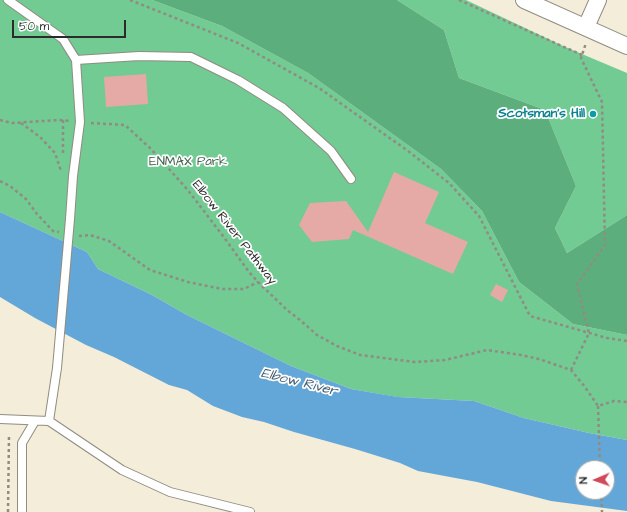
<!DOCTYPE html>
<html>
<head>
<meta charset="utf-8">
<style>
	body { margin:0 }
	#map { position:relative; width:627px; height:512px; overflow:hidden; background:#f4edda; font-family:"Architects Daughter",sans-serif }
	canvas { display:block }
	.north { position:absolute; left:575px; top:460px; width:40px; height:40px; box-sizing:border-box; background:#fff; border:1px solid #aaa; border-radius:50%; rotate:268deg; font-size:11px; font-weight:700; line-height:16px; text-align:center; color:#2b2b2b }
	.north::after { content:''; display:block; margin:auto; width:14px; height:18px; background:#d1495b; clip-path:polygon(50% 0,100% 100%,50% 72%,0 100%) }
	.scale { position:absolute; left:12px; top:20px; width:114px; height:18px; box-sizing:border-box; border:2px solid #2b2b2b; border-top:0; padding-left:5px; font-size:12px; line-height:14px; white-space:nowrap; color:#2b2b2b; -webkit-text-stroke:3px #fff; paint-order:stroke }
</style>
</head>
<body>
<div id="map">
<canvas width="627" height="512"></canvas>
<div class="north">N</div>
<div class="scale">50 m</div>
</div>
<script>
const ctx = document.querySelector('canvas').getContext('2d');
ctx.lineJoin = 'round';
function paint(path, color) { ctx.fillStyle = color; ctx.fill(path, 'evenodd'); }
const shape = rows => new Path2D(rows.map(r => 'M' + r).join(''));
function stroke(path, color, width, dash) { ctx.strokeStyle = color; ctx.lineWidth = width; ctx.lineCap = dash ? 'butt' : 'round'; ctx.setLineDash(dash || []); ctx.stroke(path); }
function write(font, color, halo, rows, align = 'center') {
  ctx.font = font + ' "Architects Daughter",sans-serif'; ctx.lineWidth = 3.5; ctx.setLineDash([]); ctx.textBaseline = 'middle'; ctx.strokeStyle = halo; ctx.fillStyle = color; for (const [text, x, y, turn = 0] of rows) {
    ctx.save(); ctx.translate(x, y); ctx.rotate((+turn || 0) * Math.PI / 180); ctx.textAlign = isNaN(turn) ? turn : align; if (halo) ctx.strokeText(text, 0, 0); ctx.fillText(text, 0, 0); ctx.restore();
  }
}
const green = shape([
	[0,0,152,0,222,26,308,73,441,169,482,211,519,282,573,324,627,335,627,440,589,433,524,418,474,401,397,397,351,389,291,366,187,315,152,295,98,269,87,252,0,212],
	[397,0,466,0,563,46,627,73,627,215,567,253,555,228,576,186,545,110,459,78,444,30]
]);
const forest = shape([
	[152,0,397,0,444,30,459,78,545,110,576,186,555,228,567,253,627,215,627,335,573,324,519,282,482,211,441,169,308,73,222,26]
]);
const water = shape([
	[0,212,87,252,98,269,152,295,187,315,291,366,351,389,398,397,474,401,524,418,589,433,627,440,627,511,551,501,477,482,418,471,400,463,355,449,294,432,264,422,242,417,213,406,187,390,169,385,114,357,86,345,35,318,0,297],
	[583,468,607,468,607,492,583,492]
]);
const building = shape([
	[146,74,148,104,106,107,104,77],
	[394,172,439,192,425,223,468,242,453,274,353,230,349,239,312,242,299,225,310,203,346,201,368,232],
	[496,284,508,290,502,302,490,295]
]);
const path = shape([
	[130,0,238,43,319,88,408,151,449,183,479,216,530,316,607,338,627,341],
	[459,0,582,55],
	[0,120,12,123,59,120,70,121],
	[63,120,63,156],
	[21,123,40,137,55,153,61,171],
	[91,123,125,125,150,148,187,189,223,236,249,272,258,282,287,310,300,320,317,335,337,346,360,355,415,362,445,360,487,350,521,355,539,359,571,370,585,387,598,406,614,401,627,402],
	[0,181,10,186,26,199,37,214,53,231,59,232],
	[79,236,90,235,109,241,150,270,188,282,222,289,244,289,258,282],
	[571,370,589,333,577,284,605,245,602,102,581,58,586,43],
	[598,406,600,468],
	[601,492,602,512],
	[8,512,9,436]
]);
const lane = shape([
	[8,0,63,39,76,60,80,122,73,176,70,219],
	[76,60,139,56,191,57,238,80,283,108,331,151,351,179],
	[57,368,49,421,122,470,170,492,250,512],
	[0,419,49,421],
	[22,512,22,443,35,421]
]);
const street = shape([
	[524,0,627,46],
	[586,27,598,0]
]);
const laneBridge = shape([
	[57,368,70,219]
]);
const markers = [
	[593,114,4,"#0f9aa8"]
];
const cultureNames = [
	["Scotsman's Hill",585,114]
];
const parkNames = [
	["ENMAX Park",188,162]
];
const streetNames = [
	["Elbow River Pathway",234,233,52]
];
const waterNames = [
	["Elbow River",299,383,14]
];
paint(green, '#71cb93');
paint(forest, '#5caf7d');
paint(water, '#63a7d8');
paint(building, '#e6aaa6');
stroke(lane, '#908c82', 10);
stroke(street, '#908c82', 18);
stroke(path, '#908c82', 2.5, [3, 3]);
stroke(lane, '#fff', 8);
stroke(street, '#fff', 16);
stroke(laneBridge, '#908c82', 10, []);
stroke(laneBridge, '#fff', 8);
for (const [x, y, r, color] of markers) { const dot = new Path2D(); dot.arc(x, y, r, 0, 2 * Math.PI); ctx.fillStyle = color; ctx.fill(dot); stroke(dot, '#fff', 1.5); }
write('bold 13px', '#0d838f', '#fff', cultureNames, 'right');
write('13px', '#44634f', '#fff', parkNames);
write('13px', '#2b2b2b', '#fff', streetNames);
write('italic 14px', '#415d70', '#fff', waterNames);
</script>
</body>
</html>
